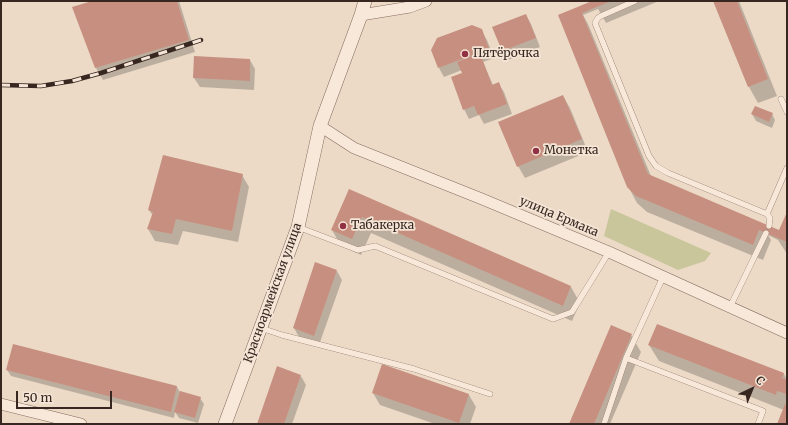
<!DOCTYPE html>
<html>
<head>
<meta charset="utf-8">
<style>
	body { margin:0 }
	#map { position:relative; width:788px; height:425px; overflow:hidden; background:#ecdac7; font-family:Merriweather,serif }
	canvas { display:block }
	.frame { position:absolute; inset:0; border:2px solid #372720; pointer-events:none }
	.north { position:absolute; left:732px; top:369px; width:40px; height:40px; -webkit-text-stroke:3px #f4e5d6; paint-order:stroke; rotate:44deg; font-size:11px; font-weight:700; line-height:16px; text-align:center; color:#372720 }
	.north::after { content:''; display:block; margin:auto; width:14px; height:18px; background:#372720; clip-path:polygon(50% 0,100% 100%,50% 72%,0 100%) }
	.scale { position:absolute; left:16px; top:391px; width:96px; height:18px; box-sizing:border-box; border:2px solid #372720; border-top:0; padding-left:5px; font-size:12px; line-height:14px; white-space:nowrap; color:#372720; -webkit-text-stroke:3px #f4e5d6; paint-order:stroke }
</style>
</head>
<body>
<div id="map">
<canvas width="788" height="425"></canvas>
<div class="frame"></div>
<div class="north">С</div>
<div class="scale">50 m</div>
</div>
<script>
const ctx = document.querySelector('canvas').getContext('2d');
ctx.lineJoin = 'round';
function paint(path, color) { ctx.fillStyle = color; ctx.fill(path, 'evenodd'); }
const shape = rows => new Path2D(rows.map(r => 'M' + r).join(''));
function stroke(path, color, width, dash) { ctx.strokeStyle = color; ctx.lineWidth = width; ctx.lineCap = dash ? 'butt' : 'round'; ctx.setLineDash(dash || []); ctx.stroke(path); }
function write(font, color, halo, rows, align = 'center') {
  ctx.font = font + ' Merriweather,serif'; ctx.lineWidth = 3.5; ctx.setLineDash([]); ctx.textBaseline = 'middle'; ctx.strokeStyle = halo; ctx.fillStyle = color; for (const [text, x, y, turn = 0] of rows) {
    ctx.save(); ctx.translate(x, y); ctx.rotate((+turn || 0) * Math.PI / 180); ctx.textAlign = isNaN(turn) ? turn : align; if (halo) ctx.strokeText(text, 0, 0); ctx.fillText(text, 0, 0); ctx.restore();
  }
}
const green = shape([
	[611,209,711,253,705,261,678,270,604,236]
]);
const shadow = shape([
	[95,1,179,1,195,52,103,80,96,68],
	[594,1,659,1,606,23,598,9,583,15,588,24,651,176,779,232,787,214,787,254,778,240,768,235,771,240,763,260,647,212,637,203,628,186,559,15],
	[714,1,739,1,777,96,758,103,749,87],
	[526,15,531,24,540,47,508,60,503,51,493,27],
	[481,30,487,40,494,58,483,62,493,85,498,83,504,92,512,114,484,124,479,115,469,119,464,109,463,74,462,70,444,77,439,68],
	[250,60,255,69,254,90,200,87,194,78],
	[563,96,570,108,588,152,525,178,518,166],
	[752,114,772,114,775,120,772,128,756,121],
	[242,175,249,187,238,242,183,231,178,245,155,241,148,229,153,216,149,210],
	[349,190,571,287,580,303,572,321,371,233,361,255,341,246,332,230],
	[337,271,342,280,319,345,299,337,294,328],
	[631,335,641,352,610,424,571,424],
	[14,345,177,387,180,392,200,398,204,404,198,423,179,418,175,412,174,418,11,376,7,370],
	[649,345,784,374,787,380,787,424,778,424,784,410,659,361],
	[383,365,469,395,476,407,470,424,435,424,380,405,373,393],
	[301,376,306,385,292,424,258,424]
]);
const building = shape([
	[92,1,177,1,189,40,95,68,72,7],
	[592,1,611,1,582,13,648,174,779,230,787,212,787,242,759,230,753,245,636,196,627,187,558,15],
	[713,1,737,1,768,79,748,87],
	[526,14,536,38,502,51,492,27],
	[472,25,482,29,489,49,438,68,431,50,437,38],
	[480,53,492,85,499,82,507,104,478,115,474,106,463,110,451,77,462,73,457,62],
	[194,56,250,59,250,81,193,78],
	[563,95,582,139,517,167,498,122],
	[755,106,773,113,769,122,751,114],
	[163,155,243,174,232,231,176,219,172,234,147,229,153,212,148,210],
	[349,189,571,286,563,306,362,217,352,239,331,230],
	[315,262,337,270,314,336,293,328],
	[657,324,784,373,782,378,787,380,787,394,777,391,776,395,648,345],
	[611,325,632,334,594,424,569,424],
	[13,344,177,386,171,412,6,370],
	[382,364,469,394,459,423,372,393],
	[277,366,301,375,284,424,257,424],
	[180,391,201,397,195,418,174,412],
	[785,404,787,405,787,424,777,424]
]);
const service = shape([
	[635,1,601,16,598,18,595,23,649,156,656,166,668,173,767,214,770,218,769,226],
	[781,99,787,112],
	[767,214,787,168],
	[298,227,358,250,375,246,553,319,572,312,609,252],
	[730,307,766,233],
	[261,328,282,335,414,369,490,394],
	[626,358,763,411,758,424],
	[604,424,626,358,663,277]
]);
const minor = shape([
	[361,15,410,7,426,1],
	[320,126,354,148,482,199,609,252,787,333],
	[1,404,81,424]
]);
const tertiary = shape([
	[225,424,298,227,320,126,361,15,365,1]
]);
const rail = shape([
	[1,85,41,86,72,81,101,73,201,40]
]);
const markers = [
	[465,54,4,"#913144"],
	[536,151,4,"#913144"],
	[343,226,4,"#913144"]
];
const poiNames = [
	["Пятёрочка",473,54],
	["Монетка",544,151],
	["Табакерка",351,226]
];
const streetNames = [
	["улица Ермака",559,217,23],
	["Красноармейская улица",273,293,-70]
];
paint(green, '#c9c69b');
paint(shadow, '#0003');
paint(building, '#c78f7f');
stroke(service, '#866b5d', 6);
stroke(minor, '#866b5d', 12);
stroke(tertiary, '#866b5d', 14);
stroke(service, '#f7e8da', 5.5);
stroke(minor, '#f7e8da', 11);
stroke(tertiary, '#f7e8da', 13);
stroke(rail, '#372720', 4.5);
stroke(rail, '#f4e5d6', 3, [9]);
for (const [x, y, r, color] of markers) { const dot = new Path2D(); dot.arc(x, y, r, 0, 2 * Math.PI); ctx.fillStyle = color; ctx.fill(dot); stroke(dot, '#f4e5d6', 1.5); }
write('12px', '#372720', '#f4e5d6', poiNames, 'left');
write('12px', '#372720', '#f4e5d6', streetNames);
</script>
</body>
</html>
